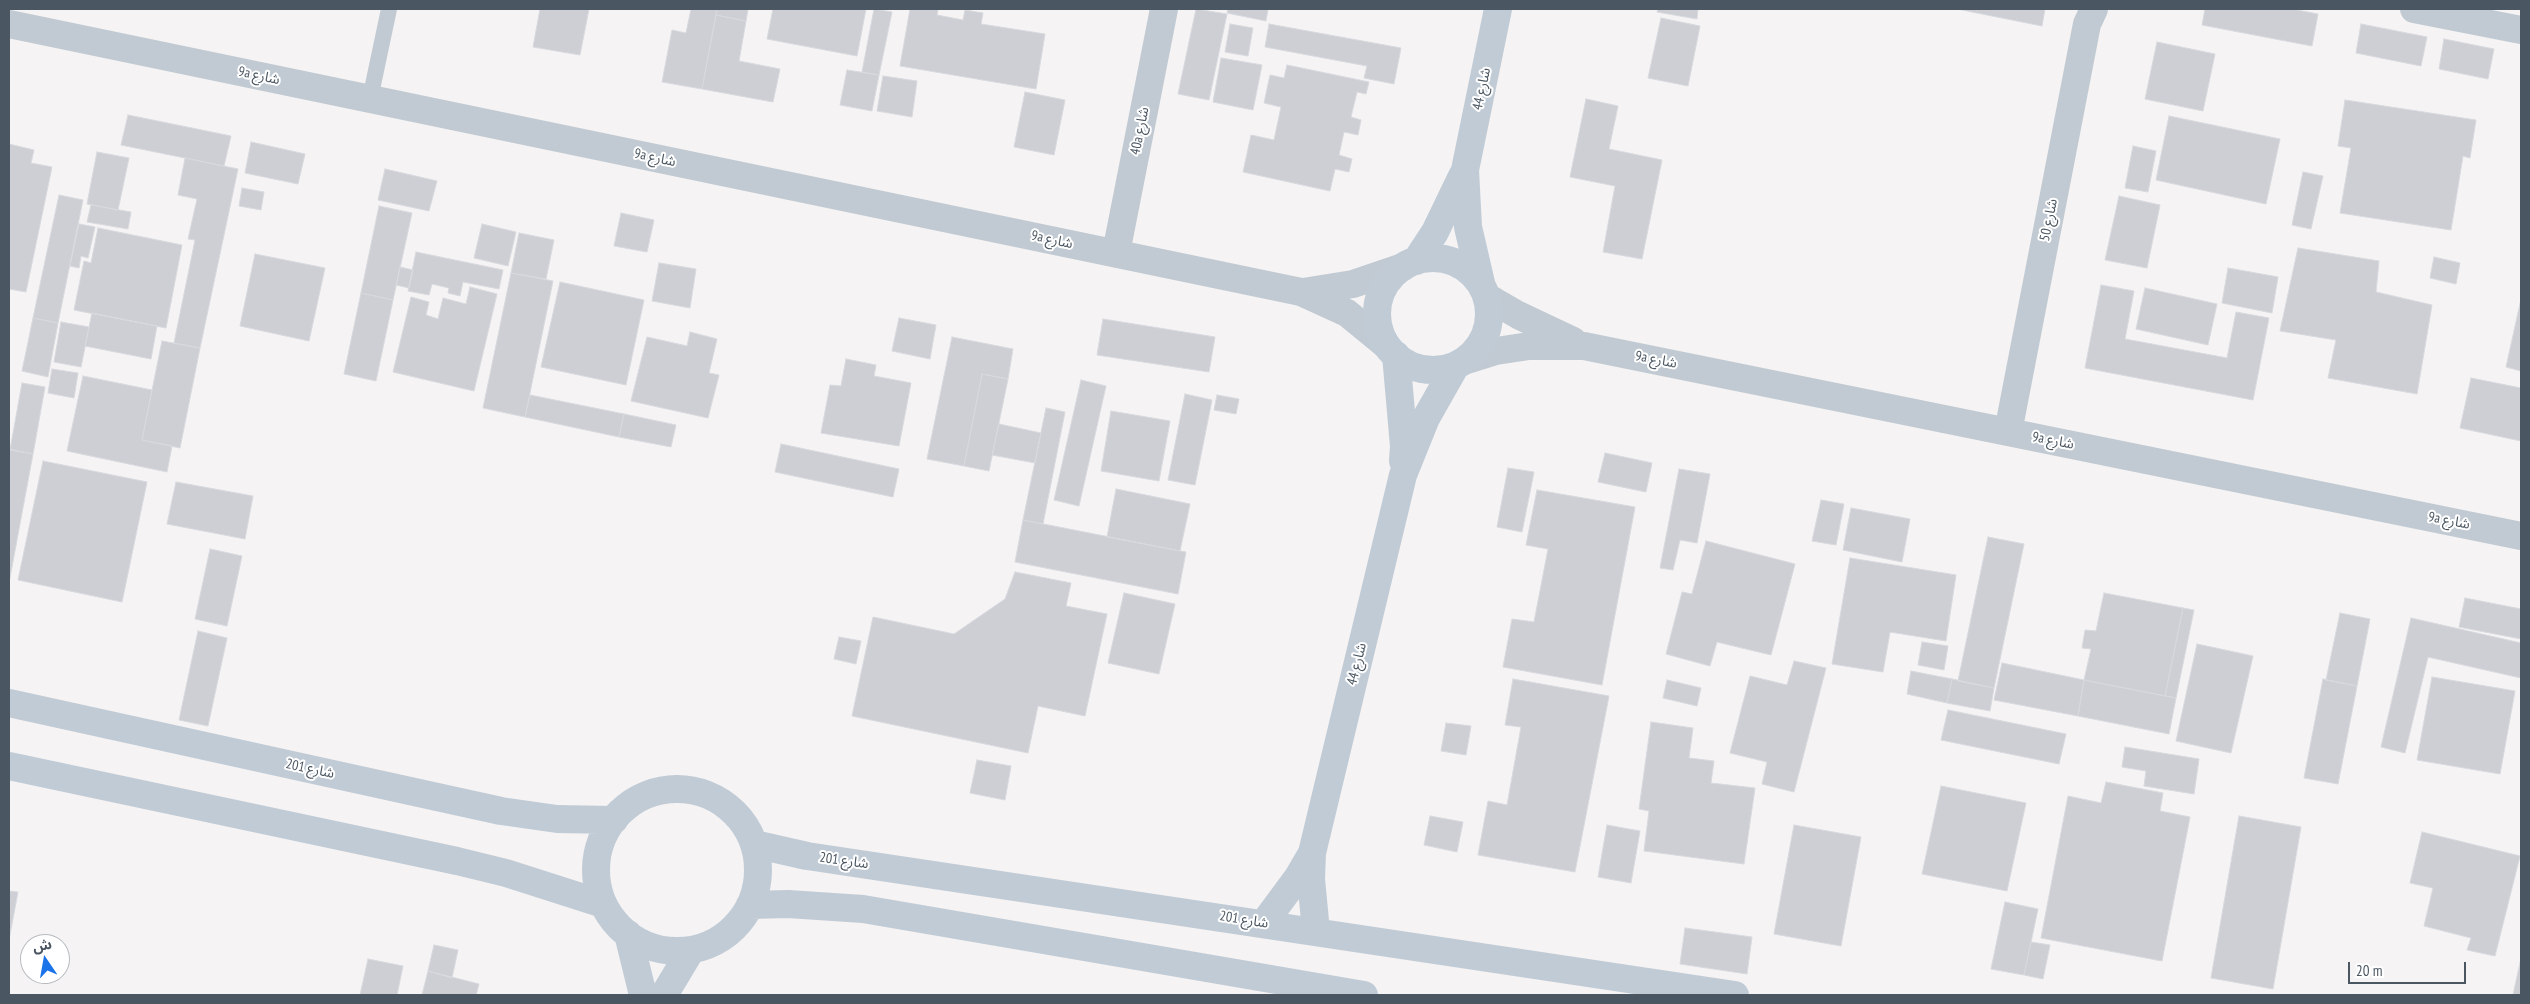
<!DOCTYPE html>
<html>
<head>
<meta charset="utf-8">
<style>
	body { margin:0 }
	#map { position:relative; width:2530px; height:1004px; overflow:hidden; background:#f5f3f3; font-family:"PT Sans Narrow","Noto Sans Arabic",sans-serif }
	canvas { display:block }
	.frame { position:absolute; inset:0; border:10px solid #4a5661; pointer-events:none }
	.north { position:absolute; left:20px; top:934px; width:50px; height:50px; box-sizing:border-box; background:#fff; border:1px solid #b7bbc0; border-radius:50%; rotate:348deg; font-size:14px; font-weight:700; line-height:20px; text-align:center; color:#4a5661 }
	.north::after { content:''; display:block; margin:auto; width:18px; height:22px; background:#1a73e8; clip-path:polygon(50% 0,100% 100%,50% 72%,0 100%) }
	.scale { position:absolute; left:2348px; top:962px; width:118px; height:22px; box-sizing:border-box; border:2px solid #4a5661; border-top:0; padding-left:6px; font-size:15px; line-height:18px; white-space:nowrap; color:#4a5661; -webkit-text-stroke:4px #fff; paint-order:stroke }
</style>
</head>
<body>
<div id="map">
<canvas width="2530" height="1004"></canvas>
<div class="frame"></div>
<div class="north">ش</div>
<div class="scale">20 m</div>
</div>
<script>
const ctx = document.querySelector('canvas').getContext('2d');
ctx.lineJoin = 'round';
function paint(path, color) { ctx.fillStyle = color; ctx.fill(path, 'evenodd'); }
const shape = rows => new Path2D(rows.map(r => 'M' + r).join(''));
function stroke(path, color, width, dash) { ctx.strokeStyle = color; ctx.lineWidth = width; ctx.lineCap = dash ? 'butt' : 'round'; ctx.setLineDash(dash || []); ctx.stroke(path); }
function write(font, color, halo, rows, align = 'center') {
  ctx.font = font + ' "PT Sans Narrow","Noto Sans Arabic",sans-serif'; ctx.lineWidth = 4; ctx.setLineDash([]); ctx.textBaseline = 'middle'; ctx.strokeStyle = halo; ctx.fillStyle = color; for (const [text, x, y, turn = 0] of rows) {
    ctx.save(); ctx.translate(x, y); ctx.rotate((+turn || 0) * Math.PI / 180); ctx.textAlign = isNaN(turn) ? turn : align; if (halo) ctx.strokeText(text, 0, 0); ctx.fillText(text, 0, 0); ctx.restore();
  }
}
const building = shape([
	[540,9,589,9,580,55,533,47,540,9],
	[691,9,717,9,702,89,662,82,672,30,686,33,691,9],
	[717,9,748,9,746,21,716,15,717,9],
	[773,9,866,9,857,56,767,39,773,9],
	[874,9,892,12,879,75,862,72,874,9],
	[910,9,938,9,937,15,963,20,965,10,983,13,981,24,1045,34,1036,89,900,66,910,9],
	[1196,9,1227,14,1209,100,1178,94,1196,9],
	[1228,9,1268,9,1266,21,1227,13,1228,9],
	[1658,9,1698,9,1697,19,1657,12,1658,9],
	[1957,9,2045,9,2042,26,1957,9],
	[2205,9,2292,9,2318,14,2312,46,2202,25,2205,9],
	[716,15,746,21,739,61,780,69,773,102,702,89,716,15],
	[1661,18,1700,26,1688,86,1648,78,1661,18],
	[1230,24,1253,28,1248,56,1225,52,1230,24],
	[1269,24,1401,48,1394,84,1364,78,1367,66,1265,47,1269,24],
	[2361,24,2427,37,2421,66,2356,53,2361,24],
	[2444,39,2494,49,2488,79,2439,69,2444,39],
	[2157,42,2215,54,2203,111,2145,99,2157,42],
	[1221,58,1262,65,1253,110,1213,102,1221,58],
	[1287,65,1369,82,1366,94,1357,92,1351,117,1361,120,1358,135,1344,132,1339,155,1352,159,1349,172,1335,169,1330,191,1243,172,1251,135,1274,140,1281,107,1264,103,1270,75,1284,78,1287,65],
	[847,70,879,75,872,111,840,105,847,70],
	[883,76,917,81,912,117,877,111,883,76],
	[1025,92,1065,100,1054,155,1014,147,1025,92],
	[1586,99,1618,106,1609,149,1662,160,1642,259,1603,252,1615,186,1570,177,1586,99],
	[2345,100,2476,120,2470,158,2463,156,2451,230,2340,213,2351,148,2338,146,2345,100],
	[128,115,231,136,224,166,121,145,128,115],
	[2169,116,2280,139,2266,204,2156,180,2169,116],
	[251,142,305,154,298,184,245,173,251,142],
	[9,144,34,150,31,163,52,167,26,292,9,289,9,144],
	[2133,146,2156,151,2148,192,2125,188,2133,146],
	[97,152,129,158,118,210,87,204,97,152],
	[185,158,238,169,200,348,174,343,195,240,188,239,197,199,178,195,185,158],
	[385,169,437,181,429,211,378,200,385,169],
	[2303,172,2323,176,2311,229,2292,225,2303,172],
	[242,188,264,192,261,210,239,206,242,188],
	[59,195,83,200,58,323,33,318,59,195],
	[2119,196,2160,205,2147,268,2105,260,2119,196],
	[91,205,131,212,128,229,87,222,91,205],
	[379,206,412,213,393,300,361,293,379,206],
	[621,213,654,220,647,252,614,246,621,213],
	[79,224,95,227,88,258,81,256,79,268,70,266,79,224],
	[482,224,516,232,508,266,474,258,482,224],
	[98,228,182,245,166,328,74,310,84,261,91,263,98,228],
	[519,233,554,240,546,279,511,273,519,233],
	[2298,248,2379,261,2376,292,2432,305,2417,394,2328,378,2336,340,2280,331,2298,248],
	[416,252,503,270,499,289,463,282,460,296,448,293,449,288,432,284,429,295,408,291,416,252],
	[255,254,325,268,309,341,240,326,255,254],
	[2434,257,2460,263,2456,284,2430,278,2434,257],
	[659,263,696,269,690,308,652,301,659,263],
	[400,267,413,270,409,288,396,285,400,267],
	[2228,268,2278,277,2272,313,2222,303,2228,268],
	[511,273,553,281,525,417,483,408,511,273],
	[560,282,644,300,626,385,541,367,560,282],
	[2101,285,2134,291,2125,339,2227,358,2236,312,2269,318,2253,400,2085,368,2101,285],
	[470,287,497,294,474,391,393,372,411,297,429,302,426,315,438,319,443,298,466,304,470,287],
	[2145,288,2217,304,2208,345,2136,329,2145,288],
	[361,293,393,300,376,381,344,374,361,293],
	[2521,299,2521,371,2506,367,2521,299],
	[92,313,157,326,151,359,85,346,92,313],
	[33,318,58,323,48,377,22,371,33,318],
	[899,318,936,325,930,359,892,351,899,318],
	[1103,319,1215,337,1209,372,1097,355,1103,319],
	[61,322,89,327,81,367,54,362,61,322],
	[690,332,717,339,709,373,719,375,708,418,631,401,647,337,687,346,690,332],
	[952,337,1013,349,1008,379,982,374,964,466,927,459,952,337],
	[162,341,200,348,180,448,142,440,162,341],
	[846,359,876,365,874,376,911,383,899,446,821,433,830,385,841,386,846,359],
	[52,369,78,373,74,398,48,393,52,369],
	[982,374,1008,379,989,471,964,466,982,374],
	[83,376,152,390,142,440,172,446,167,472,67,451,83,376],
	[2471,378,2521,388,2521,441,2460,428,2471,378],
	[1081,380,1106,386,1079,506,1054,500,1081,380],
	[22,383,45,387,33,454,10,450,22,383],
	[1185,394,1212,400,1195,485,1168,480,1185,394],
	[530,395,624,414,619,437,525,417,530,395],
	[1217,395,1239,399,1236,414,1214,410,1217,395],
	[1046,408,1065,412,1043,524,1023,520,1046,408],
	[1111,411,1170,421,1159,481,1101,471,1111,411],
	[624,414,676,425,671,447,619,437,624,414],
	[999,424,1041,433,1035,463,992,455,999,424],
	[781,444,899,469,893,497,775,472,781,444],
	[9,449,33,454,9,583,9,449],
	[1605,453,1652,463,1646,492,1598,482,1605,453],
	[43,461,147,482,122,602,18,580,43,461],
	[1508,468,1534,472,1522,532,1497,527,1508,468],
	[1679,469,1710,474,1697,543,1680,540,1673,570,1660,568,1679,469],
	[176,482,253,496,245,539,167,524,176,482],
	[1116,489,1190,504,1180,551,1107,537,1116,489],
	[1537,490,1635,507,1602,685,1503,667,1512,619,1534,622,1548,549,1526,545,1537,490],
	[1821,500,1844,504,1836,545,1812,541,1821,500],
	[1851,508,1910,519,1902,562,1843,550,1851,508],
	[1023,520,1186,552,1178,594,1015,562,1023,520],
	[1988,537,2024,544,1994,688,1958,681,1988,537],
	[1706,541,1795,564,1771,655,1717,642,1710,666,1666,654,1682,592,1692,594,1706,541],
	[210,549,242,556,227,626,195,619,210,549],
	[1850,558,1956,575,1946,641,1890,632,1883,672,1832,664,1850,558],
	[1015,572,1071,583,1066,606,1107,614,1085,716,1038,706,1028,753,852,716,873,617,954,634,1005,599,1015,572],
	[1124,593,1175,604,1159,674,1108,663,1124,593],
	[2104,593,2183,608,2165,696,2084,680,2091,649,2082,648,2085,630,2096,631,2104,593],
	[2465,598,2521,609,2521,639,2459,627,2465,598],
	[2183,608,2194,610,2176,698,2165,696,2183,608],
	[2340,613,2370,619,2357,686,2326,680,2340,613],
	[2411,618,2521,643,2521,678,2428,657,2405,753,2381,747,2411,618],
	[198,631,227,638,208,726,179,720,198,631],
	[839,637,861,641,856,664,834,659,839,637],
	[1922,642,1948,646,1944,670,1918,665,1922,642],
	[2197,644,2253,656,2231,753,2176,741,2197,644],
	[1794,661,1826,668,1794,792,1762,784,1767,762,1730,753,1750,676,1787,685,1794,661],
	[2002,663,2084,680,2078,716,1994,700,2002,663],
	[1911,671,1952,679,1947,703,1907,694,1911,671],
	[2432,677,2515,691,2500,774,2417,760,2432,677],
	[1513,679,1609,696,1575,872,1478,855,1488,801,1507,805,1521,727,1505,725,1513,679],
	[1952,679,1994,688,1990,711,1947,703,1952,679],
	[2323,679,2357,686,2338,784,2304,778,2323,679],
	[1667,680,1701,688,1697,706,1663,698,1667,680],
	[2084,680,2176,698,2169,734,2078,716,2084,680],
	[1948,710,2066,734,2059,764,1941,740,1948,710],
	[1651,722,1693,728,1689,758,1714,761,1711,783,1755,788,1744,864,1644,851,1649,811,1639,809,1651,722],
	[1446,723,1471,726,1466,755,1441,751,1446,723],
	[2125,747,2199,759,2194,794,2144,786,2146,771,2122,767,2125,747],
	[977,760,1011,766,1005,800,970,793,977,760],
	[2106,782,2163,793,2160,811,2190,817,2162,961,2041,938,2068,796,2101,803,2106,782],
	[1941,786,2026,803,2007,891,1922,874,1941,786],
	[1430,816,1463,822,1457,852,1424,845,1430,816],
	[2239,816,2301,827,2273,989,2211,978,2239,816],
	[1607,825,1640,831,1631,883,1598,877,1607,825],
	[1794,825,1861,837,1841,946,1774,934,1794,825],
	[2422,832,2520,856,2495,956,2467,950,2471,938,2424,926,2433,888,2410,883,2422,832],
	[9,891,18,892,9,940,9,891],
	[2005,902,2038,909,2024,975,1991,969,2005,902],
	[1685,928,1752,937,1747,974,1680,964,1685,928],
	[2031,942,2050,945,2043,979,2024,975,2031,942],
	[434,945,458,950,452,978,428,971,434,945],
	[2521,958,2521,995,2513,995,2521,958],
	[368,959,403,966,397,995,360,995,368,959],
	[428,971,479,984,476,995,422,995,428,971]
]);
const lane = shape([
	[370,99,389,9]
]);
const street = shape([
	[2414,9,2521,30],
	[9,24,1301,292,1347,313,1386,345],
	[1116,253,1164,9],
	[1303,292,1353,284,1403,267],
	[1487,297,1518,315,1573,341],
	[1464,361,1496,351,1529,346,1584,346,2521,536],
	[2008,432,2087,24,2094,9]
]);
const secondary = shape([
	'1377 314a56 56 0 1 1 112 0a56 56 0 1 1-112 0Z',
	[1416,261,1435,232,1462,176],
	[1481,283,1468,227,1465,170,1498,9],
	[1396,355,1404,446,1403,461],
	[9,703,501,811,557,819,614,820],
	[9,766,457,861,506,873,603,904],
	'596 870a81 81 0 1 1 162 0a81 81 0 1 1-162 0Z',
	[754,844,807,856,1735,995],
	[750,905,788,904,863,909,1364,995],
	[1264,923,1298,877,1312,853],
	[1316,931,1311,879,1312,853,1403,475,1426,418,1456,365],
	[628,934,643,995],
	[664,995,691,950]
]);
const streetNames = [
	["9a شارع",259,76,12],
	["شارع 44",1482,89,-78],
	["40a شارع",1140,131,-79],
	["9a شارع",655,158,12],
	["شارع 50",2049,220,-79],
	["9a شارع",1052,240,12],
	["9a شارع",1656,360,11],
	["9a شارع",2053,441,11],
	["9a شارع",2449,521,11],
	["شارع 44",1357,664,-76],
	["شارع 201",310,769,12],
	["شارع 201",844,861,8],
	["شارع 201",1244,920,9]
];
paint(building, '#cdcfd5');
stroke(building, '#d7d9de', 1);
stroke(lane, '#c1cad2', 16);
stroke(street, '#c1cad2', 28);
stroke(secondary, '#c1cbd6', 28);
write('14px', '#4a5661', '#fff', streetNames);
</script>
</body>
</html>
